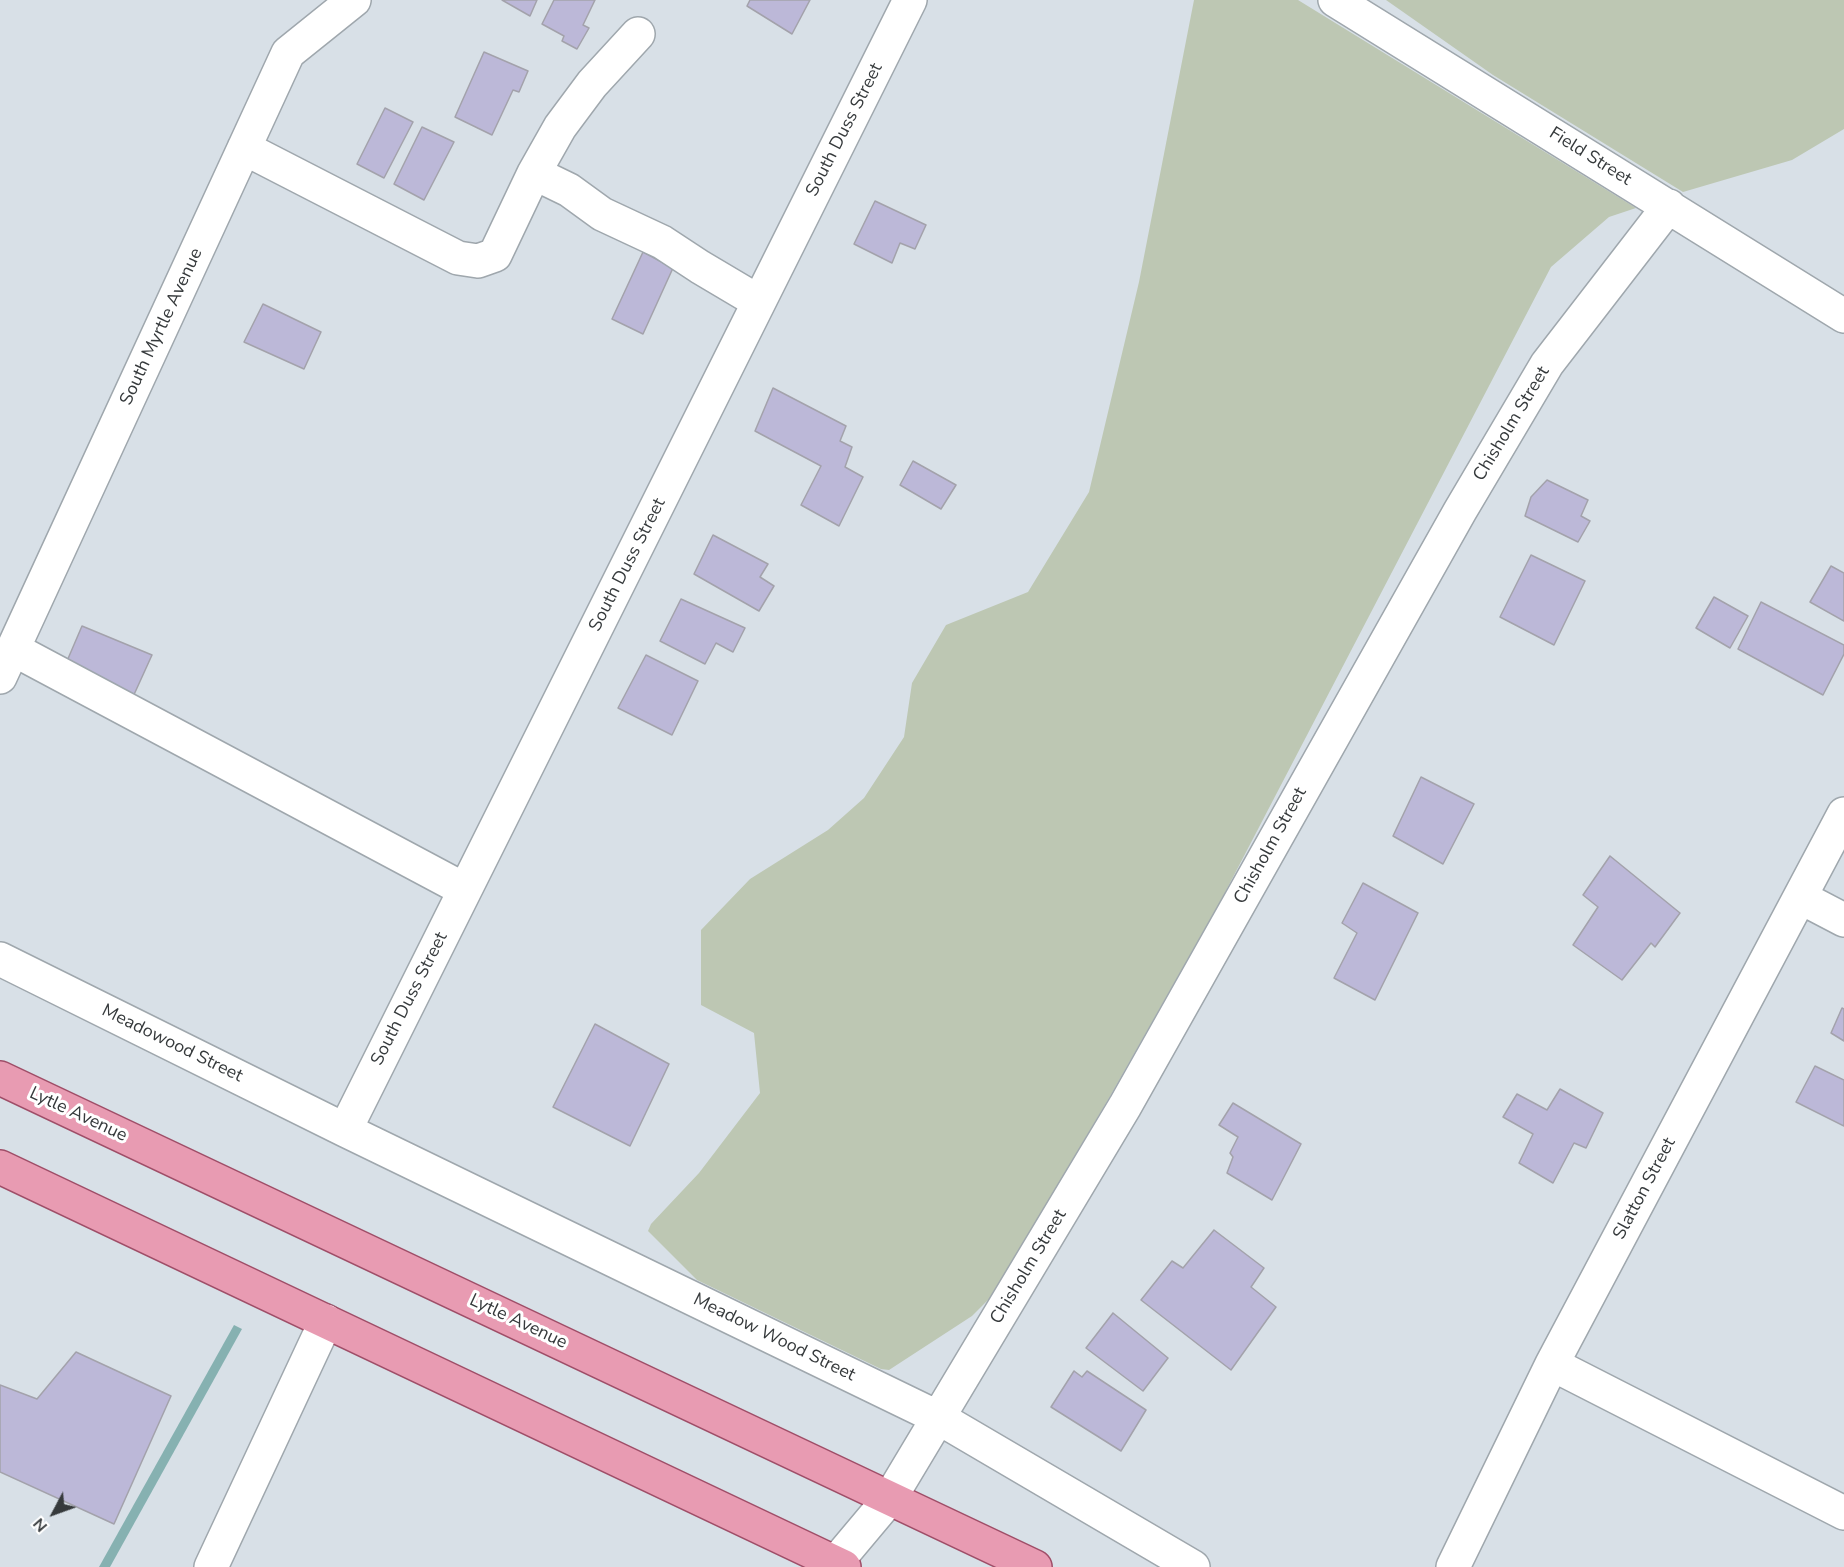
<!DOCTYPE html>
<html>
<head>
<meta charset="utf-8">
<style>
	body { margin:0 }
	#map { position:relative; width:1844px; height:1567px; overflow:hidden; background:#d8e0e7; font-family:"Nunito Sans",sans-serif }
	canvas { display:block }
	.north { position:absolute; left:24px; top:1483px; width:60px; height:60px; -webkit-text-stroke:4px #fff; paint-order:stroke; rotate:229deg; font-size:16px; font-weight:700; line-height:24px; text-align:center; color:#363a3c }
	.north::after { content:''; display:block; margin:auto; width:21px; height:27px; background:#363a3c; clip-path:polygon(50% 0,100% 100%,50% 72%,0 100%) }
</style>
</head>
<body>
<div id="map">
<canvas width="1844" height="1567"></canvas>
<div class="north">N</div>
</div>
<script>
const ctx = document.querySelector('canvas').getContext('2d');
ctx.lineJoin = 'round';
function paint(path, color) { ctx.fillStyle = color; ctx.fill(path, 'evenodd'); }
const shape = rows => new Path2D(rows.map(r => 'M' + r).join(''));
function stroke(path, color, width, dash) { ctx.strokeStyle = color; ctx.lineWidth = width; ctx.lineCap = dash ? 'butt' : 'round'; ctx.setLineDash(dash || []); ctx.stroke(path); }
function write(font, color, halo, rows, align = 'center') {
  ctx.font = font + ' "Nunito Sans",sans-serif'; ctx.lineWidth = 6; ctx.setLineDash([]); ctx.textBaseline = 'middle'; ctx.strokeStyle = halo; ctx.fillStyle = color; for (const [text, x, y, turn = 0] of rows) {
    ctx.save(); ctx.translate(x, y); ctx.rotate((+turn || 0) * Math.PI / 180); ctx.textAlign = isNaN(turn) ? turn : align; if (halo) ctx.strokeText(text, 0, 0); ctx.fillText(text, 0, 0); ctx.restore();
  }
}
const green = shape([
	[1194,0,1298,0,1636,208,1609,217,1551,267,1220,902,1109,1098,992,1296,972,1316,889,1370,881,1369,697,1280,648,1231,651,1224,699,1173,760,1093,754,1033,701,1005,701,930,750,879,828,830,864,798,904,737,912,683,946,625,1028,592,1089,492,1139,282],
	[1386,0,1844,0,1844,129,1792,160,1683,192,1493,75]
]);
const water = shape([
	[234,1325,242,1329,110,1567,99,1567]
]);
const building = shape([
	[502,0,537,0,530,16,502,0],
	[554,0,595,0,583,25,589,28,577,49,562,41,564,36,542,24,554,0],
	[750,0,810,0,792,34,747,6,750,0],
	[484,52,528,71,519,92,513,90,492,135,455,117,484,52],
	[385,108,413,122,384,178,357,164,385,108],
	[422,127,454,142,424,200,394,184,422,127],
	[875,201,926,225,915,249,900,243,892,263,854,244,875,201],
	[643,252,673,268,643,334,612,319,643,252],
	[263,304,321,332,304,369,244,342,263,304],
	[773,388,846,426,840,441,852,447,845,467,863,477,839,526,801,505,821,466,755,431,773,388],
	[913,461,956,485,941,509,900,485,913,461],
	[1547,480,1588,500,1581,516,1590,521,1578,542,1525,516,1531,497,1547,480],
	[713,535,768,564,760,577,774,586,759,611,694,574,713,535],
	[1531,555,1585,581,1554,645,1500,617,1531,555],
	[1831,566,1844,573,1844,621,1810,602,1831,566],
	[1714,597,1748,616,1730,648,1696,628,1714,597],
	[681,599,745,628,733,652,716,643,705,664,660,641,681,599],
	[1761,602,1844,645,1844,654,1823,695,1738,649,1761,602],
	[82,626,152,655,132,699,64,668,82,626],
	[646,655,698,681,672,735,618,708,646,655],
	[1421,777,1474,804,1443,864,1393,836,1421,777],
	[1610,856,1680,913,1655,947,1651,943,1622,980,1573,945,1598,907,1583,895,1610,856],
	[1363,883,1418,913,1375,1000,1334,978,1357,933,1342,923,1363,883],
	[1842,1008,1844,1009,1844,1041,1831,1033,1842,1008],
	[595,1024,669,1064,630,1146,553,1107,595,1024],
	[1815,1066,1844,1080,1844,1126,1796,1102,1815,1066],
	[1560,1089,1603,1113,1586,1148,1574,1143,1553,1183,1519,1163,1533,1134,1503,1117,1517,1094,1547,1110,1560,1089],
	[1233,1103,1301,1144,1272,1200,1227,1173,1233,1157,1230,1153,1238,1137,1219,1125,1233,1103],
	[1214,1230,1264,1268,1251,1287,1276,1307,1231,1370,1141,1300,1172,1261,1183,1268,1214,1230],
	[1113,1313,1168,1358,1143,1391,1086,1348,1113,1313],
	[76,1352,171,1396,114,1524,0,1472,0,1385,37,1399,76,1352],
	[1074,1371,1082,1377,1087,1371,1146,1410,1121,1451,1051,1407,1074,1371]
]);
const minor = shape([
	[1335,0,1844,316],
	[244,148,458,258,478,261,495,255,534,173,560,127,592,84,638,34],
	[534,173,569,190,602,214,662,242,700,267,759,302],
	[13,649,465,890],
	[0,677,288,53,354,0],
	[1800,897,1844,920],
	[0,959,345,1130,939,1418,1193,1567],
	[345,1130,910,0],
	[1552,1364,1844,1513],
	[211,1567,326,1321],
	[832,1567,890,1498,1125,1106,1460,511,1547,364,1669,206],
	[1453,1567,1552,1364,1844,814]
]);
const major = shape([
	[0,1078,1035,1567],
	[0,1167,844,1567]
]);
const streetNames = [
	["South Duss Street",845,130,-63],
	["Field Street",1590,157,32],
	["South Myrtle Avenue",162,327,-65],
	["Chisholm Street",1512,424,-59],
	["South Duss Street",628,565,-63],
	["Chisholm Street",1271,846,-61],
	["South Duss Street",410,999,-63],
	["Meadowood Street",172,1044,26],
	["Lytle Avenue",78,1115,25],
	["Slatton Street",1645,1189,-62],
	["Chisholm Street",1029,1267,-59],
	["Lytle Avenue",518,1322,25],
	["Meadow Wood Street",774,1338,26]
];
paint(green, '#bdc7b3');
paint(water, '#86b1b1');
paint(building, '#bcb8d8');
stroke(building, '#a3a2ab', 1.5);
stroke(minor, '#9fa7ad', 36);
stroke(major, '#9f4e68', 36);
stroke(minor, '#fff', 33);
stroke(major, '#e89bb2', 33);
write('18px', '#363a3c', '#fff', streetNames);
</script>
</body>
</html>
